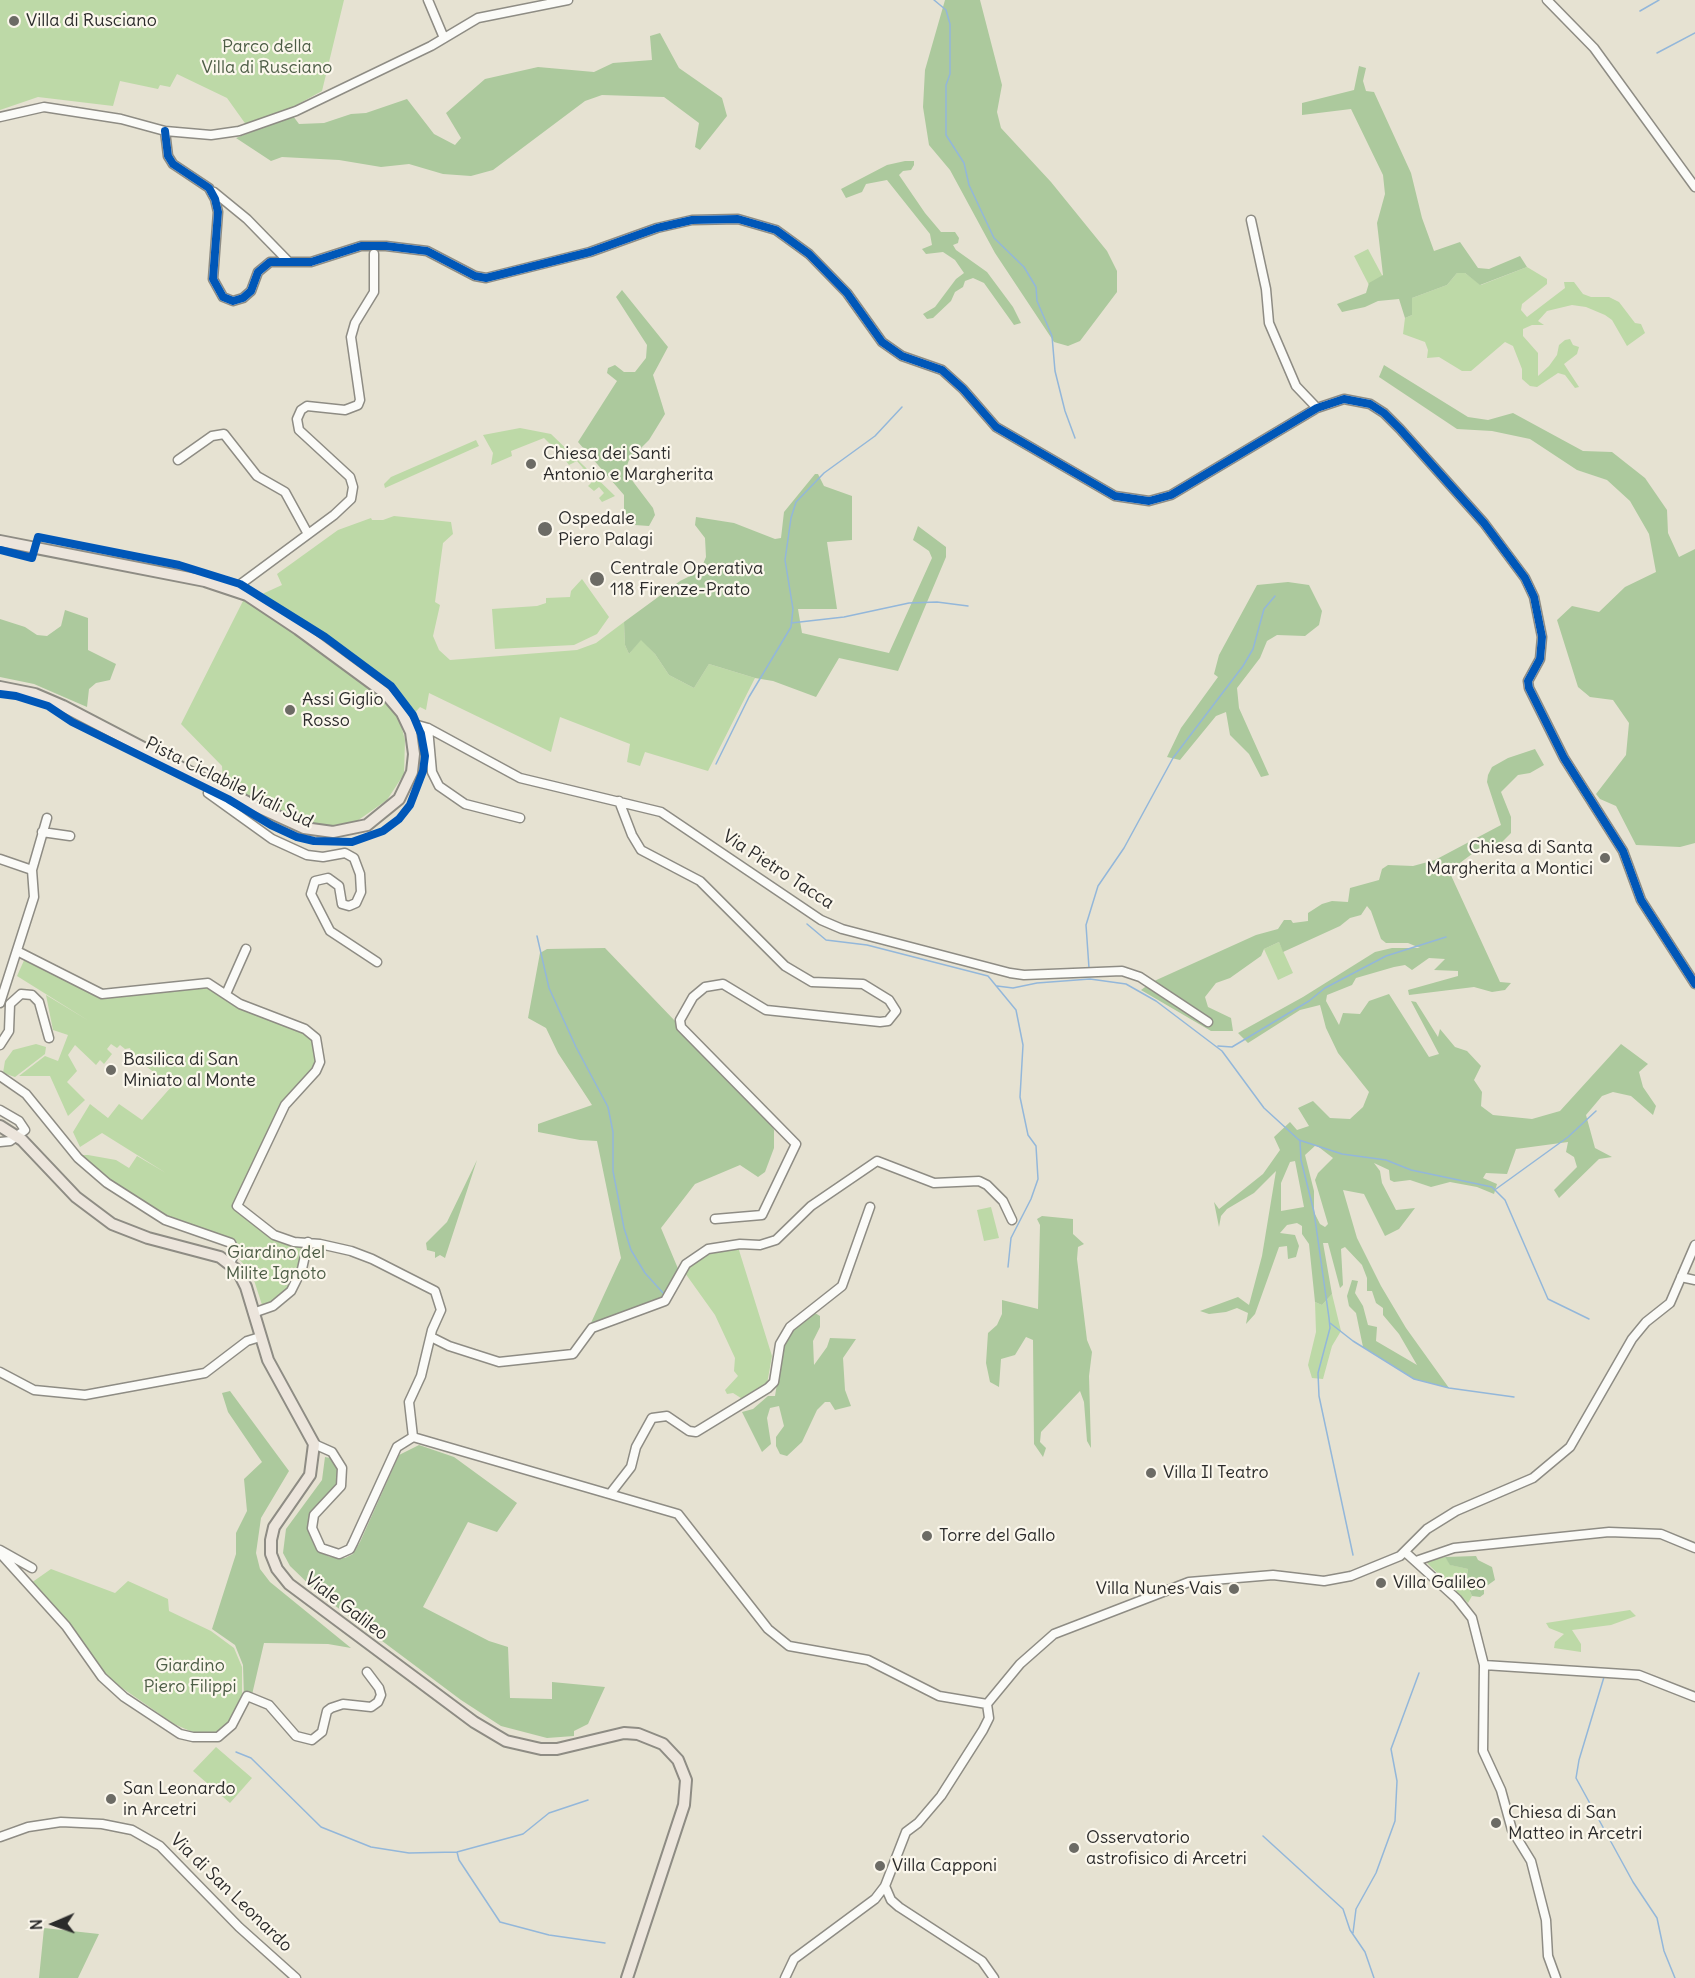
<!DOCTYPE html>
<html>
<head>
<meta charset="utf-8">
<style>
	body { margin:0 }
	#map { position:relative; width:1695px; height:1978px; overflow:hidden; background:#e6e2d2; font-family:Delius,sans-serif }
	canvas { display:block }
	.north { position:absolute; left:24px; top:1894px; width:60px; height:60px; -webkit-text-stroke:4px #fbf7ec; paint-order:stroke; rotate:268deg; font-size:16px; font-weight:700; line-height:24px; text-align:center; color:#2b2b2b }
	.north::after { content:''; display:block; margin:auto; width:21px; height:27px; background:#2b2b2b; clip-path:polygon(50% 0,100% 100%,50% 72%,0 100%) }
</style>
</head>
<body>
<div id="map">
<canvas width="1695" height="1978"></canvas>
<div class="north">N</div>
</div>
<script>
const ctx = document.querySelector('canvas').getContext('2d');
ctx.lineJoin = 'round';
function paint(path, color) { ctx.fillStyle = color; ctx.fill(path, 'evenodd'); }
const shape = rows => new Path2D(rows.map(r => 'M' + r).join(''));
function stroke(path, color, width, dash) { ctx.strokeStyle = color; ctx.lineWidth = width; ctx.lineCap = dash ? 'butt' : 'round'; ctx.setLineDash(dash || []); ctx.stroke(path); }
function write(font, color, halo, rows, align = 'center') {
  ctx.font = font + ' Delius,sans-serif'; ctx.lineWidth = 4.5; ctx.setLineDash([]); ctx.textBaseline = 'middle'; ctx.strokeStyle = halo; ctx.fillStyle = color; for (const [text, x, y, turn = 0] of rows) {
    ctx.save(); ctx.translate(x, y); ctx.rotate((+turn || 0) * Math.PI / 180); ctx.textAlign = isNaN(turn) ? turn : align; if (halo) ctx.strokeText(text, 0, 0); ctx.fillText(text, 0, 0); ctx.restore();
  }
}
const green = shape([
	[0,0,344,0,322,91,291,108,247,126,227,98,177,74,170,87,160,85,158,89,120,81,113,106,38,97,0,110],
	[1368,249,1383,277,1369,285,1354,256],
	[1527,267,1547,279,1547,284,1522,304,1521,310,1527,317,1565,288,1564,282,1574,282,1583,294,1591,297,1609,297,1619,302,1635,323,1641,324,1645,333,1627,346,1612,320,1605,315,1586,307,1572,305,1547,311,1538,321,1544,325,1532,325,1523,329,1523,336,1538,353,1538,376,1549,366,1557,355,1559,345,1565,340,1570,339,1573,345,1579,347,1577,354,1564,364,1579,387,1575,388,1565,375,1558,373,1537,387,1530,386,1522,379,1522,369,1513,346,1505,342,1471,371,1462,371,1439,357,1427,358,1428,350,1425,342,1403,334,1405,318,1412,315,1412,298,1447,285,1457,273,1465,273,1481,285],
	[520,428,551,434,615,496,602,502,599,498,604,493,599,487,594,491,588,486,594,480,588,473,579,477,577,473,583,468,577,461,569,465,562,456,563,451,559,446,552,446,544,438,511,451,512,456,491,465,493,453,483,435],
	[476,440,479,446,385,488,384,484,391,477],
	[394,516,451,522,453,534,443,543,435,602,440,605,433,636,439,650,450,660,577,650,596,643,624,622,625,645,629,654,641,639,655,654,669,675,694,688,709,664,755,678,708,771,645,752,640,766,627,762,630,744,560,717,551,752,429,693,426,710,420,707,413,715,391,686,374,673,260,595,282,585,277,574,338,530,371,518,372,520,383,520],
	[582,579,609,617,597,634,574,645,495,649,492,609,537,606,546,603,546,598,570,597,571,591],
	[244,599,377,692,400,721,405,740,404,774,387,800,357,821,329,826,311,823,268,807,223,781,222,766,181,724],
	[1279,942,1293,973,1278,980,1264,949],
	[26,956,90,992,207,985,312,1036,317,1058,315,1068,287,1099,235,1205,264,1230,304,1244,292,1286,279,1298,263,1308,252,1274,239,1259,237,1250,152,1212,82,1160,82,1155,88,1155,116,1160,129,1168,137,1156,166,1173,102,1133,80,1147,73,1132,90,1104,108,1118,119,1104,142,1120,172,1086,147,1067,149,1064,145,1060,142,1062,133,1056,130,1048,125,1049,120,1045,117,1048,111,1044,107,1049,112,1054,104,1064,100,1060,96,1065,75,1045,68,1055,77,1071,67,1082,85,1100,68,1116,50,1076,19,1076,45,1056,58,1061,68,1035,53,1030,46,995,89,1021,17,976],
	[36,1044,46,1047,45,1054,15,1077,3,1073,5,1061,13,1050],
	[991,1207,999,1238,984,1241,977,1210],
	[738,1247,772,1356,767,1384,744,1400,733,1393,727,1394,725,1390,738,1376,734,1371,735,1358,715,1315,685,1273,688,1266,710,1251],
	[1332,1294,1341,1331,1332,1346,1323,1379,1312,1378,1308,1365,1316,1332,1315,1302,1322,1305],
	[1445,1557,1451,1565,1468,1569,1466,1582,1472,1596,1468,1603,1426,1562],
	[51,1569,115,1593,128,1581,168,1599,169,1611,211,1631,234,1648,242,1667,242,1695,232,1722,212,1735,197,1734,174,1724,102,1674,31,1583],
	[1630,1610,1636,1616,1611,1625,1572,1630,1581,1644,1581,1652,1554,1648,1555,1642,1564,1634,1549,1628,1546,1623],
	[216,1747,252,1778,230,1803,193,1771]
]);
const forest = shape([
	[945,0,980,0,1002,85,997,112,1001,128,1051,182,1107,251,1117,271,1117,292,1080,341,1068,346,1054,342,995,253,950,170,929,145,923,107,925,70],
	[660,33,679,68,722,98,727,116,700,150,695,147,699,123,664,97,602,95,585,101,493,170,471,176,443,174,409,164,381,167,339,160,282,157,271,161,236,138,293,116,299,124,324,123,351,114,366,113,407,99,434,134,455,145,461,138,446,113,485,79,538,67,594,72,613,63,652,60,650,36],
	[1359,66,1366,68,1363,81,1366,91,1374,92,1411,173,1422,218,1434,251,1460,242,1478,268,1489,269,1520,256,1527,267,1480,285,1465,273,1457,273,1447,285,1412,298,1412,315,1405,318,1399,299,1378,301,1365,307,1342,312,1337,304,1366,293,1369,283,1383,275,1377,223,1385,194,1383,175,1351,109,1302,115,1302,103,1354,90],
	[905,161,914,161,914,165,911,170,903,171,899,175,925,213,941,232,955,232,959,238,958,243,953,245,956,250,987,272,1013,307,1021,323,1014,325,984,283,973,278,965,281,963,287,955,292,951,301,933,318,927,319,923,314,935,307,956,279,964,273,955,260,943,252,926,254,922,249,932,245,930,234,887,180,866,184,862,192,846,198,841,189,887,165],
	[622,290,668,347,653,375,665,414,649,440,629,460,625,471,653,508,655,515,649,526,635,525,629,519,624,512,624,495,578,442,617,381,607,373,608,368,615,365,624,372,635,372,646,358,647,345,616,297],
	[1384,365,1468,417,1488,420,1513,413,1583,451,1612,452,1645,478,1667,510,1668,533,1679,557,1695,549,1695,843,1680,847,1636,845,1616,806,1600,799,1596,794,1626,755,1629,723,1613,700,1590,697,1578,687,1557,620,1572,606,1599,612,1625,587,1656,572,1649,534,1630,501,1607,480,1577,470,1530,439,1492,431,1457,429,1379,377],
	[815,474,818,474,824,486,852,496,852,540,827,542,837,609,798,609,802,633,889,653,932,558,929,551,913,540,918,526,946,547,946,557,898,671,839,658,816,697,773,681,755,678,709,664,694,688,669,675,655,654,641,640,629,654,625,645,624,622,680,581,700,571,706,557,705,538,695,525,696,517,734,523,775,539,781,538,784,512],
	[1288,582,1309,585,1322,611,1319,625,1305,636,1277,635,1267,641,1260,658,1237,688,1239,708,1269,775,1261,777,1249,754,1230,735,1226,712,1216,716,1180,760,1167,757,1181,728,1218,677,1214,674,1219,655,1257,585],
	[65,610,88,618,88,650,116,664,110,680,96,683,89,689,87,707,34,684,0,677,0,619,25,627,37,635,47,636,61,626],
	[1535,749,1544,765,1530,773,1518,775,1501,792,1511,817,1511,833,1502,842,1472,854,1449,871,1500,982,1511,983,1505,990,1492,992,1474,987,1409,995,1408,990,1458,976,1458,971,1434,970,1445,959,1429,958,1412,970,1405,965,1394,967,1356,978,1352,985,1327,995,1326,1001,1339,1025,1343,1013,1360,1014,1369,1001,1389,994,1429,1057,1439,1054,1411,1001,1416,1002,1438,1037,1440,1029,1455,1047,1467,1051,1481,1066,1474,1080,1482,1092,1481,1106,1493,1115,1532,1119,1560,1111,1621,1044,1648,1064,1639,1072,1643,1087,1656,1106,1653,1115,1631,1096,1613,1092,1602,1096,1586,1115,1595,1148,1612,1157,1599,1159,1559,1198,1554,1190,1577,1167,1574,1157,1566,1152,1568,1142,1516,1149,1507,1174,1486,1173,1483,1178,1497,1184,1494,1194,1477,1187,1450,1182,1431,1187,1410,1180,1394,1182,1390,1180,1389,1170,1374,1163,1380,1171,1382,1183,1396,1210,1415,1208,1399,1229,1385,1236,1364,1194,1343,1190,1357,1238,1381,1286,1406,1328,1449,1388,1414,1379,1363,1347,1356,1313,1349,1306,1347,1296,1352,1280,1358,1281,1355,1293,1363,1306,1368,1325,1377,1327,1376,1341,1417,1365,1399,1334,1383,1315,1383,1308,1376,1303,1372,1291,1367,1291,1367,1278,1362,1265,1345,1247,1341,1249,1343,1285,1340,1288,1328,1243,1323,1243,1332,1294,1322,1305,1315,1302,1309,1244,1302,1234,1302,1226,1297,1223,1287,1225,1280,1233,1295,1235,1299,1246,1296,1257,1288,1259,1287,1246,1279,1247,1255,1314,1246,1324,1248,1313,1237,1308,1226,1312,1209,1314,1200,1311,1238,1297,1249,1305,1262,1256,1276,1171,1254,1193,1227,1209,1221,1216,1219,1227,1214,1202,1219,1209,1263,1174,1280,1150,1274,1137,1290,1122,1297,1130,1309,1126,1298,1108,1313,1101,1330,1118,1350,1119,1363,1107,1369,1092,1338,1053,1326,1028,1320,1005,1300,1010,1248,1043,1238,1033,1303,997,1375,952,1392,948,1420,948,1408,943,1386,943,1381,939,1371,911,1367,906,1361,915,1350,918,1340,926,1283,952,1279,942,1264,949,1261,956,1230,978,1216,983,1205,997,1208,1007,1231,1018,1233,1031,1211,1031,1141,990,1152,982,1256,935,1278,929,1284,920,1291,920,1293,923,1308,921,1308,913,1322,904,1332,901,1348,902,1350,888,1379,880,1382,869,1388,865,1413,866,1435,860,1501,825,1487,782,1488,775,1492,767,1508,758],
	[1316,1145,1333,1158,1318,1173,1315,1180,1328,1224,1325,1227,1320,1224,1314,1212,1314,1191,1305,1155],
	[1295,1161,1304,1207,1281,1211,1281,1183,1290,1162],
	[605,948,769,1119,774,1130,774,1148,765,1172,758,1177,740,1165,695,1184,661,1228,679,1271,663,1299,590,1325,621,1258,597,1141,580,1140,538,1132,538,1124,592,1105,558,1053,546,1028,528,1018,540,953,547,949],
	[477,1160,445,1258,440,1255,435,1258,435,1252,427,1250,426,1243,447,1222],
	[1042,1216,1073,1219,1073,1234,1084,1244,1078,1247,1077,1259,1087,1340,1092,1352,1089,1376,1091,1448,1087,1441,1084,1402,1080,1391,1041,1432,1040,1442,1046,1448,1043,1457,1034,1444,1033,1340,1026,1337,1015,1355,1001,1359,999,1387,990,1382,986,1363,988,1333,997,1325,1002,1314,1002,1300,1038,1309,1040,1225,1037,1219],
	[815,1313,820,1316,820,1327,813,1341,814,1365,827,1347,830,1338,856,1339,843,1358,845,1390,851,1406,835,1410,830,1402,825,1402,817,1410,802,1442,787,1456,780,1454,776,1446,776,1437,784,1426,779,1406,770,1408,767,1418,771,1444,762,1452,742,1412,753,1409,768,1396,775,1396,783,1347,789,1334,807,1316],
	[230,1391,289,1471,261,1518,256,1553,260,1569,270,1582,351,1648,328,1644,264,1643,251,1699,244,1697,243,1665,235,1645,212,1629,236,1554,236,1533,247,1511,244,1479,262,1462,228,1412,222,1393],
	[419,1445,454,1457,517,1503,497,1532,468,1522,423,1607,489,1641,508,1647,510,1698,552,1699,552,1682,605,1687,588,1724,574,1731,574,1736,547,1738,501,1726,461,1700,318,1593,290,1566,283,1553,286,1529,322,1480,325,1457,335,1459,339,1473,336,1487,309,1528,315,1547,322,1553,330,1557,345,1558,353,1554,360,1542,399,1455],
	[1476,1556,1478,1560,1492,1567,1495,1580,1488,1585,1479,1580,1478,1585,1484,1589,1484,1594,1480,1597,1472,1596,1466,1582,1468,1569,1450,1565,1445,1557],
	[44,1928,99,1934,78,1978,39,1978]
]);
const stream = shape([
	[934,0,946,10,950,24,950,74,946,85,946,135,964,163,969,185,994,238,1024,267,1036,287,1037,301,1052,336,1055,371,1065,411,1075,438],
	[1640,11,1659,0],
	[1657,53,1695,33],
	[791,623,844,617,909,603,937,602,968,606],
	[716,764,749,697,791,627,793,609,785,560,791,518,796,502,824,473,875,436,902,407],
	[807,924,826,940,867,945,988,976,1016,1010,1023,1045,1020,1097,1028,1135,1036,1146,1038,1179,1031,1199,1011,1238,1008,1267],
	[537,936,549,988,576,1047,608,1107,613,1132,613,1171,624,1228,631,1250,645,1273,664,1294],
	[1089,968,1086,925,1098,886,1124,848,1173,758,1243,666,1253,649,1264,609,1275,596],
	[997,986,1013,988,1037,983,1090,979,1126,984,1156,1001,1222,1051,1264,1108,1299,1140,1342,1154,1386,1160,1411,1170,1492,1187,1505,1200,1548,1299,1589,1319],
	[1218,1046,1232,1047,1309,1001,1325,988,1386,956,1446,937],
	[1300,1141,1301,1160,1314,1212,1329,1318,1330,1328,1318,1373,1319,1396,1353,1555],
	[1496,1189,1568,1137,1596,1111],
	[1330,1323,1353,1341,1414,1379,1449,1388,1514,1397],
	[1604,1677,1579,1760,1576,1778,1633,1882,1657,1918,1664,1951,1675,1978],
	[236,1752,251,1758,321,1827,371,1847,409,1853,457,1852,523,1834,549,1813,588,1800],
	[1263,1836,1343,1909,1350,1930,1365,1952,1374,1978],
	[457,1852,459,1860,500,1922,549,1935,605,1943],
	[1353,1933,1356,1909,1376,1873,1395,1821,1397,1781,1391,1749,1419,1673]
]);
const minor = shape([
	[428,0,444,38],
	[1547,0,1594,48,1695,187],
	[0,117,44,107,121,119,165,131,211,135,239,131,296,111,431,46,478,18,568,0],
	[165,131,168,156,173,164,209,188,215,199,218,212,213,279,223,297,233,301,243,298,251,291,258,272,270,262,311,262,361,246,386,246,427,251,475,276,486,278,590,252,657,228,692,220,738,219,776,230,809,254,847,293,882,342,902,356,942,370,963,389,996,427,1115,496,1149,501,1171,495,1317,408,1344,399,1370,404,1384,413,1400,429,1484,523,1525,578,1534,597,1542,637,1540,659,1528,681,1529,688,1564,758,1623,851,1641,900,1695,984],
	[214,192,247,219,288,261],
	[1251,220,1266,289,1269,323,1296,386,1317,408],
	[178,460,212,436,224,434,257,476,285,492,308,534],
	[234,589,334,515,351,499,353,487,350,477,299,430,297,419,301,410,307,406,345,410,358,405,360,400,351,337,355,323,374,292,374,254],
	[407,722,428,728,520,778,661,812,821,920,842,929,1010,973,1024,975,1122,971,1140,977,1208,1022],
	[428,728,432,772,439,786,465,804,520,818],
	[211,784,208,793,272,839,307,855,323,857,345,853,354,858,360,874,361,892,356,903,349,906,342,904,339,886,328,878,315,881,311,894,330,931,377,962],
	[619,801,632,835,641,850,700,881,785,966,812,982,863,984,889,1000,896,1011,888,1021,880,1022,766,1010,723,984,705,987,693,997,680,1020,681,1027,796,1144,762,1215,715,1219],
	[42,832,70,836],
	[0,859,32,870,34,897,0,1003],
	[32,870,47,818],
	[17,951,102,994,208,983,240,1004,305,1029,316,1038,320,1062,316,1071,285,1105,237,1206,274,1235,294,1242,320,1244,351,1251,372,1259,435,1291,441,1310,432,1330,421,1376,409,1402,413,1437],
	[226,994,246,949],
	[0,1045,9,1031,10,1004,21,994,32,995,39,1002,49,1038],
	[0,1076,26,1094,78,1158,107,1183,165,1220,231,1243,235,1253,230,1263],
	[0,1110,19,1121,25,1130,10,1141,0,1142],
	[1681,1277,1695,1280],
	[253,1313,273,1306,291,1291,302,1269,308,1242],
	[431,1337,449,1346,499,1362,573,1354,592,1328,665,1301,686,1264,708,1249,740,1244,760,1245,776,1240,811,1206,877,1161,934,1183,979,1181,987,1185,1003,1201,1012,1220],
	[0,1372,34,1390,85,1395,205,1373,247,1341,260,1337],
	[413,1437,678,1514,768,1629,789,1646,868,1660,939,1696,987,1704],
	[314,1444,332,1452,342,1468,341,1486,314,1515,312,1528,321,1548,339,1554,350,1549,353,1543,397,1447,413,1437],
	[610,1494,631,1467,636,1447,652,1418,667,1416,689,1431,696,1432,768,1388,774,1382,780,1344,790,1327,842,1286,870,1207],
	[0,1550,32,1568],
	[1405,1552,1457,1599,1472,1618,1484,1665,1483,1751,1501,1790,1512,1830,1531,1861,1546,1920,1548,1956,1556,1978],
	[0,1553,66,1626,102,1677,124,1697,180,1734,193,1737,218,1737,232,1725,247,1696,269,1705,296,1736,312,1740,322,1732,327,1711,331,1708,343,1704,371,1707,378,1702,381,1695,379,1688,367,1672],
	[1416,1561,1454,1548,1609,1532,1661,1534,1695,1548],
	[1484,1665,1639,1675,1695,1697],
	[987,1704,1020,1664,1054,1634,1189,1582,1273,1575,1324,1581,1351,1576,1400,1556,1427,1529,1456,1511,1533,1478,1570,1447,1632,1339,1646,1322,1670,1303,1695,1245],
	[0,1837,28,1827,61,1822,102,1824,132,1830,160,1846,239,1927,296,1978],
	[885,1886,891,1900,899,1907,982,1961,994,1978],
	[785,1978,794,1959,875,1899,885,1886,906,1832,918,1823,941,1796,983,1730,989,1718,987,1704]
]);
const major = shape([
	[0,541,205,581,247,595,298,629,385,693,402,713,411,732,414,754,412,772,399,799,367,825,333,832,304,828,247,802,63,706,35,694,0,687],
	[0,1126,22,1140,76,1197,112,1224,148,1238,220,1257,238,1271,246,1287,268,1360,314,1444,310,1475,274,1527,271,1540,271,1554,277,1569,289,1584,474,1722,506,1741,541,1749,557,1749,624,1733,638,1734,663,1744,678,1760,686,1780,684,1805,627,1978]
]);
const cycleway = shape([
	[165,131,168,156,173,164,209,188,215,199,218,212,213,279,223,297,233,301,243,298,251,291,258,272,270,262,311,262,361,246,386,246,427,251,475,276,486,278,590,252,657,228,692,220,738,219,776,230,809,254,847,293,882,342,902,356,942,370,963,389,996,427,1115,496,1149,501,1171,495,1317,408,1344,399,1370,404,1384,413,1400,429,1484,523,1525,578,1534,597,1542,637,1540,659,1528,681,1529,688,1564,758,1623,851,1641,900,1695,984],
	[0,550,32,558,38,537,179,565,240,584,325,637,391,686,413,715,421,734,425,756,423,771,410,805,399,819,383,831,352,842,314,841,297,837,271,825,228,799,72,722,48,706,16,696,0,694]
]);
const markers = [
	[14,21,6,"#6c6b65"],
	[531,464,6,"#6c6b65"],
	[545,529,8,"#6c6b65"],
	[597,579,8,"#6c6b65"],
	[290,710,6,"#6c6b65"],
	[1605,858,6,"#6c6b65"],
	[111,1070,6,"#6c6b65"],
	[1151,1473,6,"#6c6b65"],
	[927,1536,6,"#6c6b65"],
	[1381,1583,6,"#6c6b65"],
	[1234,1589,6,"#6c6b65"],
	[111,1799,6,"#6c6b65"],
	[1496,1823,6,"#6c6b65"],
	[1074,1848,6,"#6c6b65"],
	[880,1866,6,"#6c6b65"]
];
const poiNames = [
	["Villa di Rusciano",26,21],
	["Chiesa dei Santi",543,454],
	["Antonio e Margherita",543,475],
	["Ospedale",558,519],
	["Piero Palagi",558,540],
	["Centrale Operativa",610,569],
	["118 Firenze-Prato",610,590],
	["Assi Giglio",302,700],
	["Rosso",302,721],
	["Chiesa di Santa",1593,848,"right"],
	["Margherita a Montici",1593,869,"right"],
	["Basilica di San",123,1060],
	["Miniato al Monte",123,1081],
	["Villa Il Teatro",1163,1473],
	["Torre del Gallo",939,1536],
	["Villa Galileo",1393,1583],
	["Villa Nunes Vais",1222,1589,"right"],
	["San Leonardo",123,1789],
	["in Arcetri",123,1810],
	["Chiesa di San",1508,1813],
	["Matteo in Arcetri",1508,1834],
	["Osservatorio",1086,1838],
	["astrofisico di Arcetri",1086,1859],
	["Villa Capponi",892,1866]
];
const parkNames = [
	["Parco della",267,47],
	["Villa di Rusciano",267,68],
	["Giardino del",276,1253],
	["Milite Ignoto",276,1274],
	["Giardino",190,1666],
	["Piero Filippi",190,1687]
];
const streetNames = [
	["Pista Ciclabile Viali Sud",229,783,26],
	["Via Pietro Tacca",778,870,33],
	["Viale Galileo",346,1607,37],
	["Via di San Leonardo",231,1893,44]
];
paint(green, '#bdd9a7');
paint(forest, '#acc99d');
stroke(stream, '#93b7da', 1.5);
stroke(minor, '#8e8c84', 11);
stroke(major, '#8e8c84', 14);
stroke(minor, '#fbfbf8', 8);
stroke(major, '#ece5dc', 10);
stroke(cycleway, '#0057b8', 8);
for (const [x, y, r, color] of markers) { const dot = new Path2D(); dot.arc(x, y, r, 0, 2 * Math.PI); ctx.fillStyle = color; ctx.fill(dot); stroke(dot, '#fbf7ec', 2); }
write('18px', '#2b2b2b', '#fbf7ec', poiNames, 'left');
write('18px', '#4d5d46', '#fbf7ec', parkNames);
write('18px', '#2b2b2b', '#fbf7ec', streetNames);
</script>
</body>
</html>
